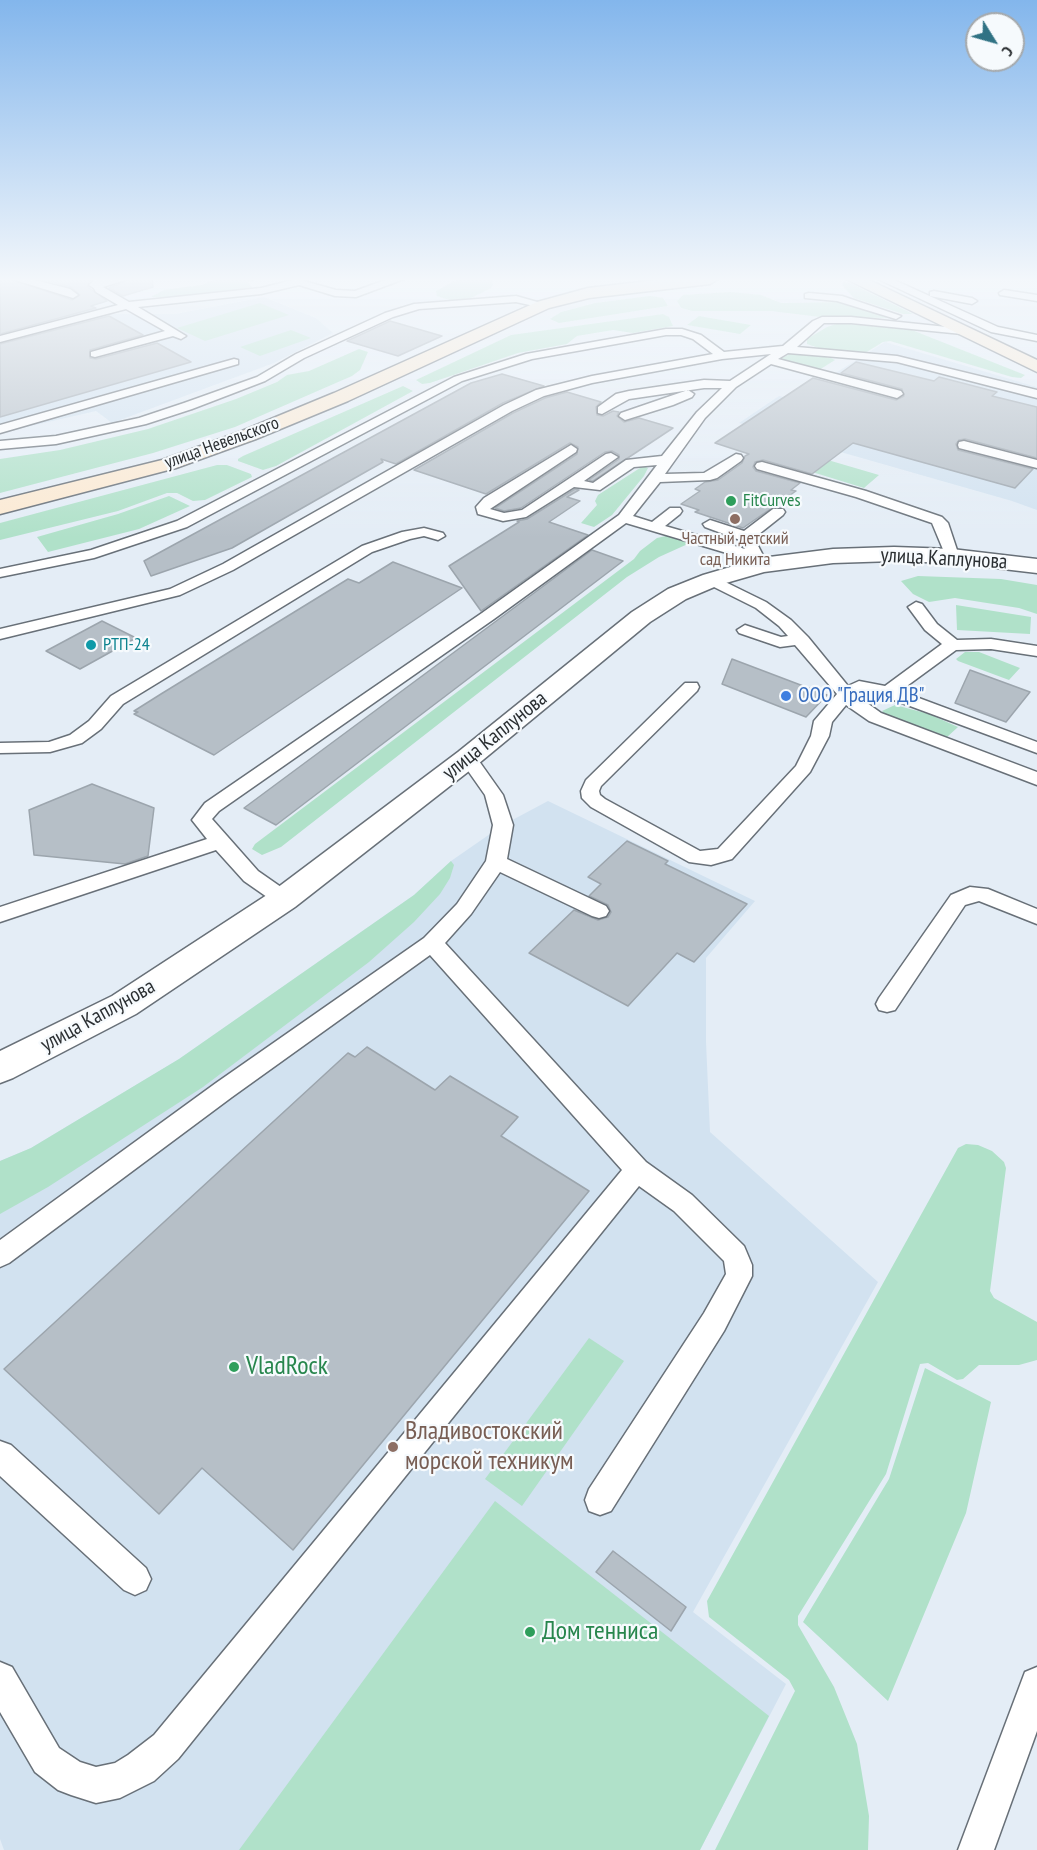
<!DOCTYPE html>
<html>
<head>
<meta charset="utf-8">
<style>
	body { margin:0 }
	#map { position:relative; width:1037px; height:1850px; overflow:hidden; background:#e4edf6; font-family:"PT Sans Narrow",sans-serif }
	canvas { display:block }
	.north { position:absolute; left:965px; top:12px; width:60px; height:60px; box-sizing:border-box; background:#f6fafd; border:2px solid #a5a9ac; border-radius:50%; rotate:127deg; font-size:16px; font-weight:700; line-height:24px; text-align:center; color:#2b2f32 }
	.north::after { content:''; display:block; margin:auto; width:21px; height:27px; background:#307284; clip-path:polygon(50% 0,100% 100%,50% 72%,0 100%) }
</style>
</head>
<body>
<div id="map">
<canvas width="1037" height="1850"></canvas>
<div class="north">С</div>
</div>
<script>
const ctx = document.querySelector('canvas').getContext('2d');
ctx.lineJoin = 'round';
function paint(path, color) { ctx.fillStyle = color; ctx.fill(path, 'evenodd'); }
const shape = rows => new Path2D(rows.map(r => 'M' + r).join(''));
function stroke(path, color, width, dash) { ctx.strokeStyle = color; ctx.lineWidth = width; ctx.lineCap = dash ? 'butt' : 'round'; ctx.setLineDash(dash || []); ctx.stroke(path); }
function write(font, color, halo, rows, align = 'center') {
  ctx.font = font + ' "PT Sans Narrow",sans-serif'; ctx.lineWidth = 4.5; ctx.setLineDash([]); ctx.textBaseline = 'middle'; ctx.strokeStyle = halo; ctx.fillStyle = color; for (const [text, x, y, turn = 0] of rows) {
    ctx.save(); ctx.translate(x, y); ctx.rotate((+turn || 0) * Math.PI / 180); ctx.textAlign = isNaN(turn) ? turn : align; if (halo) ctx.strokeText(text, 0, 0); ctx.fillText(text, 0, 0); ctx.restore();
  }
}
const built = shape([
	[264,297,316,318,333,333,274,363,112,423,96,411,0,433,0,333,89,309,97,308,111,314,175,314],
	[885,342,1037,387,1037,510,1012,501,739,423,779,396,809,403,845,378,834,374],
	[548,801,755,901,706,958,706,1042,710,1132,878,1282,693,1612,786,1684,700,1850,4,1850,0,1839,0,1161,31,1148,179,1059,414,895,451,861,503,825]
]);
const green = shape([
	[217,279,258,279,248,282,252,288,250,290,172,297,151,297,164,290,202,285],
	[459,279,491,279,493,284,491,288,471,298,453,301,437,296,436,291],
	[844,282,852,284,913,314,903,314,854,298,842,285],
	[731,292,761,295,781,303,843,302,888,318,820,317,771,311,692,311,681,308,677,301,683,295],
	[650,296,663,298,668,306,559,323,550,319,561,312,595,303],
	[260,303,289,315,205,341,177,328],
	[663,314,669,317,673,326,633,333,613,330,577,336,567,344,518,353,430,383,422,384,416,380,511,335],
	[699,316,751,325,740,334,687,325],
	[839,323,912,330,1025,375,1021,378,1012,377,890,341,883,342,865,353,856,355,830,352,807,344,807,339,827,327],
	[291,330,311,338,260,356,240,347],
	[359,349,368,352,360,370,352,376,235,427,153,453,0,493,0,459,60,450,148,429,236,399,277,382,287,375,309,371],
	[794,352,831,358,835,360,819,370,778,360],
	[403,386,413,391,276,466,263,470,238,461,238,459,243,456],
	[787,448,879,475,864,488,770,459],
	[227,465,251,474,252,477,205,500,193,501,177,493,167,493,118,511,0,540,0,523,217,465],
	[643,466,648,468,644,476,612,515,594,527,581,523,597,505,595,501,598,495],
	[169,496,190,506,139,529,48,552,37,537,118,514],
	[666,536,690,543,659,557,627,577,281,847,262,855,252,849,255,844,634,559,640,551,657,538],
	[918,576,1001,579,1037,585,1037,614,1019,608,955,598,929,602,913,594,901,581],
	[956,605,1031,617,1030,634,957,630],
	[965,652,979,652,1020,668,1009,680,958,661,956,659],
	[895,705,929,714,958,727,946,738,888,717,882,711],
	[451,861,454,865,450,878,440,894,414,922,369,962,203,1087,48,1187,0,1214,0,1161,31,1148,179,1059,414,895],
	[966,1144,978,1145,992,1151,1004,1162,1006,1168,990,1291,994,1298,1037,1322,1037,1360,1019,1365,979,1365,963,1379,957,1380,928,1363,920,1364,886,1474,798,1616,798,1625,834,1687,857,1744,869,1816,868,1850,715,1850,795,1691,789,1680,709,1617,707,1601,958,1148],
	[589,1338,624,1361,522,1506,485,1479],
	[925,1368,991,1402,966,1513,888,1701,803,1622,889,1479],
	[495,1501,769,1716,700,1850,239,1850]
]);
const building = shape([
	[0,279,10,279,72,300,80,295,71,287,41,279,92,279,88,283,88,287,107,301,91,306,96,308,0,334,0,279],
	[130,279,152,279,153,287,123,296,109,288,130,279],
	[109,316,143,335,90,350,90,358,96,359,157,343,191,362,0,417,0,344,109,316],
	[390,321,442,336,398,356,347,341,390,321],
	[856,362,934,381,939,377,997,392,992,396,1037,407,1037,458,965,439,959,440,956,444,958,450,1033,469,1015,488,853,443,812,474,763,460,755,462,753,467,756,471,800,483,791,490,796,491,743,528,695,512,699,510,681,504,700,491,695,489,705,482,718,480,742,463,745,456,749,454,715,443,813,378,896,400,904,396,902,389,841,373,856,362],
	[502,374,544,386,503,403,396,464,381,459,383,462,232,548,151,576,144,561,471,383,502,374],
	[567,392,601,402,596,407,597,415,603,416,613,411,619,412,617,416,624,422,639,418,673,428,593,481,589,480,619,459,619,455,612,451,605,452,521,508,504,511,495,508,577,454,578,447,570,443,486,494,414,470,513,413,545,398,567,392],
	[575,489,579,490,567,497,580,501,549,522,588,535,481,611,449,566,519,522,517,521,527,519,575,489],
	[592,550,623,561,276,825,244,808,592,550],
	[393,562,462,588,214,755,134,714,138,712,134,711,161,694,348,579,359,583,393,562],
	[102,621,136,638,80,669,46,651,102,621],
	[732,659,827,695,806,717,722,684,732,659],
	[970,670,1030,692,1006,722,955,703,970,670],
	[92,784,154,808,148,856,125,864,34,855,29,810,92,784],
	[627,841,668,861,665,864,747,904,694,962,677,953,628,1006,529,953,574,910,598,920,608,917,611,912,608,905,589,896,601,884,588,877,627,841],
	[367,1047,435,1090,450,1076,518,1117,501,1136,589,1191,293,1550,202,1468,159,1514,4,1369,348,1053,355,1057,367,1047],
	[613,1551,686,1607,671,1631,596,1572,613,1551]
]);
const service = shape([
	[12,279,31,279,70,289,78,295,73,298,12,279],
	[108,279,128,279,103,287,129,302,261,288,297,279,336,290,355,291,388,279,404,279,356,297,335,296,299,285,261,294,138,307,186,336,181,339,173,336,95,357,91,356,91,352,165,331,126,309,0,342,0,336,118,305,96,292,92,285,108,279],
	[878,279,892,279,998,327,1037,335,1037,341,991,332,878,279],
	[1004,290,1037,295,1037,301,1000,295,999,293,1004,290],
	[934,291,972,298,977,301,972,304,930,296,930,292,934,291],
	[809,293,842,296,901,316,896,319,837,301,805,298,805,294,809,293],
	[516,296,548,305,543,308,516,302,419,309,393,317,304,358,265,381,192,409,146,424,56,444,0,449,0,441,56,436,139,418,184,403,257,377,296,354,385,313,414,304,516,296],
	[822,317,851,317,966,329,967,331,962,334,851,323,824,323,797,347,897,356,1037,390,1037,398,897,362,788,353,778,359,901,391,903,394,897,398,771,364,736,387,705,418,665,474,704,473,736,454,741,455,743,458,741,461,717,478,710,480,660,482,633,516,652,522,670,508,680,508,682,511,680,514,665,526,745,549,740,540,705,527,703,524,710,520,744,531,773,509,783,509,785,512,783,515,754,538,768,565,766,568,756,568,740,557,626,523,494,619,219,811,212,819,258,871,291,894,294,899,291,904,284,906,277,904,244,881,216,850,0,922,0,907,207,839,192,820,205,803,482,613,619,515,657,465,634,467,600,490,574,487,526,517,503,521,478,514,476,507,484,498,571,445,577,449,576,452,490,509,504,513,522,510,606,454,611,453,618,457,584,481,593,483,626,460,662,456,697,412,722,388,704,388,629,399,602,414,598,413,598,407,616,394,629,391,704,380,730,381,771,354,722,359,592,383,544,396,512,411,233,570,180,595,0,639,0,629,170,589,223,564,504,405,536,390,592,376,713,354,693,339,681,335,666,335,532,359,462,381,187,527,94,558,0,577,0,569,91,550,177,521,454,377,526,354,666,329,682,329,701,335,724,352,783,346,813,321,822,317],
	[234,359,238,360,238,364,0,433,0,425,234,359],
	[688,390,694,394,692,397,673,405,625,420,619,416,621,413,688,390],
	[964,441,1037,460,1037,468,959,448,958,445,959,442,964,441],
	[762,462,866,491,942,517,948,523,959,556,952,560,947,559,932,523,856,497,757,469,755,466,757,463,762,462],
	[424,528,443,533,445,536,438,540,424,536,410,539,372,552,123,704,101,729,82,743,50,752,0,753,0,743,49,742,70,735,89,721,111,696,362,546,402,532,424,528],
	[711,575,766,602,791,620,808,637,848,686,859,681,885,686,942,644,925,630,908,607,916,602,922,604,937,624,957,640,991,639,1037,646,1037,656,991,649,956,650,900,691,1037,742,1037,753,883,696,862,692,856,695,881,713,1037,772,1037,785,869,721,846,705,832,722,829,736,810,772,732,859,711,865,689,862,591,807,582,798,581,791,586,780,685,683,697,683,699,687,697,691,601,786,599,791,600,795,605,799,700,851,718,849,796,766,811,736,814,721,837,694,795,645,780,647,739,633,737,630,745,625,781,637,788,636,779,626,756,608,706,583,703,580,706,577,711,575],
	[468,752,474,754,503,795,513,825,507,859,606,906,609,911,606,916,599,918,592,916,500,872,471,914,445,943,646,1162,692,1195,744,1246,752,1265,752,1276,724,1331,611,1511,600,1515,589,1511,585,1500,589,1489,704,1313,726,1274,724,1261,674,1211,639,1186,178,1759,154,1781,120,1798,96,1803,71,1795,58,1790,35,1772,0,1712,0,1662,12,1667,59,1748,80,1762,96,1767,115,1763,128,1755,154,1735,622,1170,430,955,232,1097,9,1263,0,1267,0,1240,216,1083,424,938,457,904,486,861,493,825,485,795,459,758,462,754,468,752],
	[970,887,988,889,1037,909,1037,924,979,901,965,905,895,1010,887,1012,879,1010,876,1004,879,998,951,895,970,887],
	[0,1441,11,1445,146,1568,151,1579,146,1590,135,1595,124,1590,0,1476,0,1441],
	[1037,1667,1037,1731,994,1850,958,1850,1025,1672,1037,1667]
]);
const minor = shape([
	[96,279,118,279,97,290,89,285,96,279]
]);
const tertiary = shape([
	[894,547,952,549,1037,559,1037,573,952,563,894,561,833,563,764,572,719,585,686,599,650,622,478,764,295,907,136,1014,13,1078,0,1083,0,1051,112,996,273,891,458,752,632,612,668,589,703,575,761,558,833,549,894,547]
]);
const secondary = shape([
	[666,279,718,279,710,284,589,298,549,308,348,401,256,439,176,468,0,514,0,500,162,460,242,431,334,393,537,302,588,288,666,279],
	[846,279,867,279,1037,360,1037,372,846,279]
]);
const markers = [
	[731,501,6,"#2e9e5b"],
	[735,519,6,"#8d6e63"],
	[91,645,6,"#0f9aa8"],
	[786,696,6,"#3f7fe0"],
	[234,1367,6,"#2e9e5b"],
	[393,1447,6,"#8d6e63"],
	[530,1632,6,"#2e9e5b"]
];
const farStreetnames = [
	["улица Невельского",222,443,-20]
];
const farLeisurenames = [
	["FitCurves",743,501]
];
const farEducationnames = [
	["Частный детский",735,539],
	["сад Никита",735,560]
];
const farCulturenames = [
	["РТП-24",103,645]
];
const streetNames = [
	["улица Каплунова",944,559,3],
	["улица Каплунова",495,736,-39],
	["улица Каплунова",98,1016,-29]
];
const shopNames = [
	["ООО \"Грация ДВ\"",798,696]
];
const nearLeisurenames = [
	["VladRock",246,1367],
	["Дом тенниса",542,1632]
];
const nearEducationnames = [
	["Владивостокский",405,1432],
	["морской техникум",405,1462]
];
paint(built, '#d2e2f0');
paint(green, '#b0e1c9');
paint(building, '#b6bfc7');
stroke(building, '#9ca5ad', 1.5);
stroke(service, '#687078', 3);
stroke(minor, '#687078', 3);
stroke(tertiary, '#687078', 3);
stroke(secondary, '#687078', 3);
paint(service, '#fff');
paint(minor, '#fff');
paint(tertiary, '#fff');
paint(secondary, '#fcead3');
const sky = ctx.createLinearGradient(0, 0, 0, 538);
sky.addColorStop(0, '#83b6ec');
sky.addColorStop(0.52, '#f3f7fb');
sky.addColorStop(1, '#f3f7fb00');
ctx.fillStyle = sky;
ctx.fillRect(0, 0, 1037, 538);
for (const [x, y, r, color] of markers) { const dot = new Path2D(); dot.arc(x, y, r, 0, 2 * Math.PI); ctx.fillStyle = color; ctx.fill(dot); stroke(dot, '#f6fafd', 2); }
write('18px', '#2b2f32', '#f6fafd', farStreetnames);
write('18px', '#27864d', '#f6fafd', farLeisurenames, 'left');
write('18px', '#785e54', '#f6fafd', farEducationnames);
write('18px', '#0d838f', '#f6fafd', farCulturenames, 'left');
write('21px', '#2b2f32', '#f6fafd', streetNames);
write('21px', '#366cbe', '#f6fafd', shopNames, 'left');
write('26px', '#27864d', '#f6fafd', nearLeisurenames, 'left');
write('26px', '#785e54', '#f6fafd', nearEducationnames, 'left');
</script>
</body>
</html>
